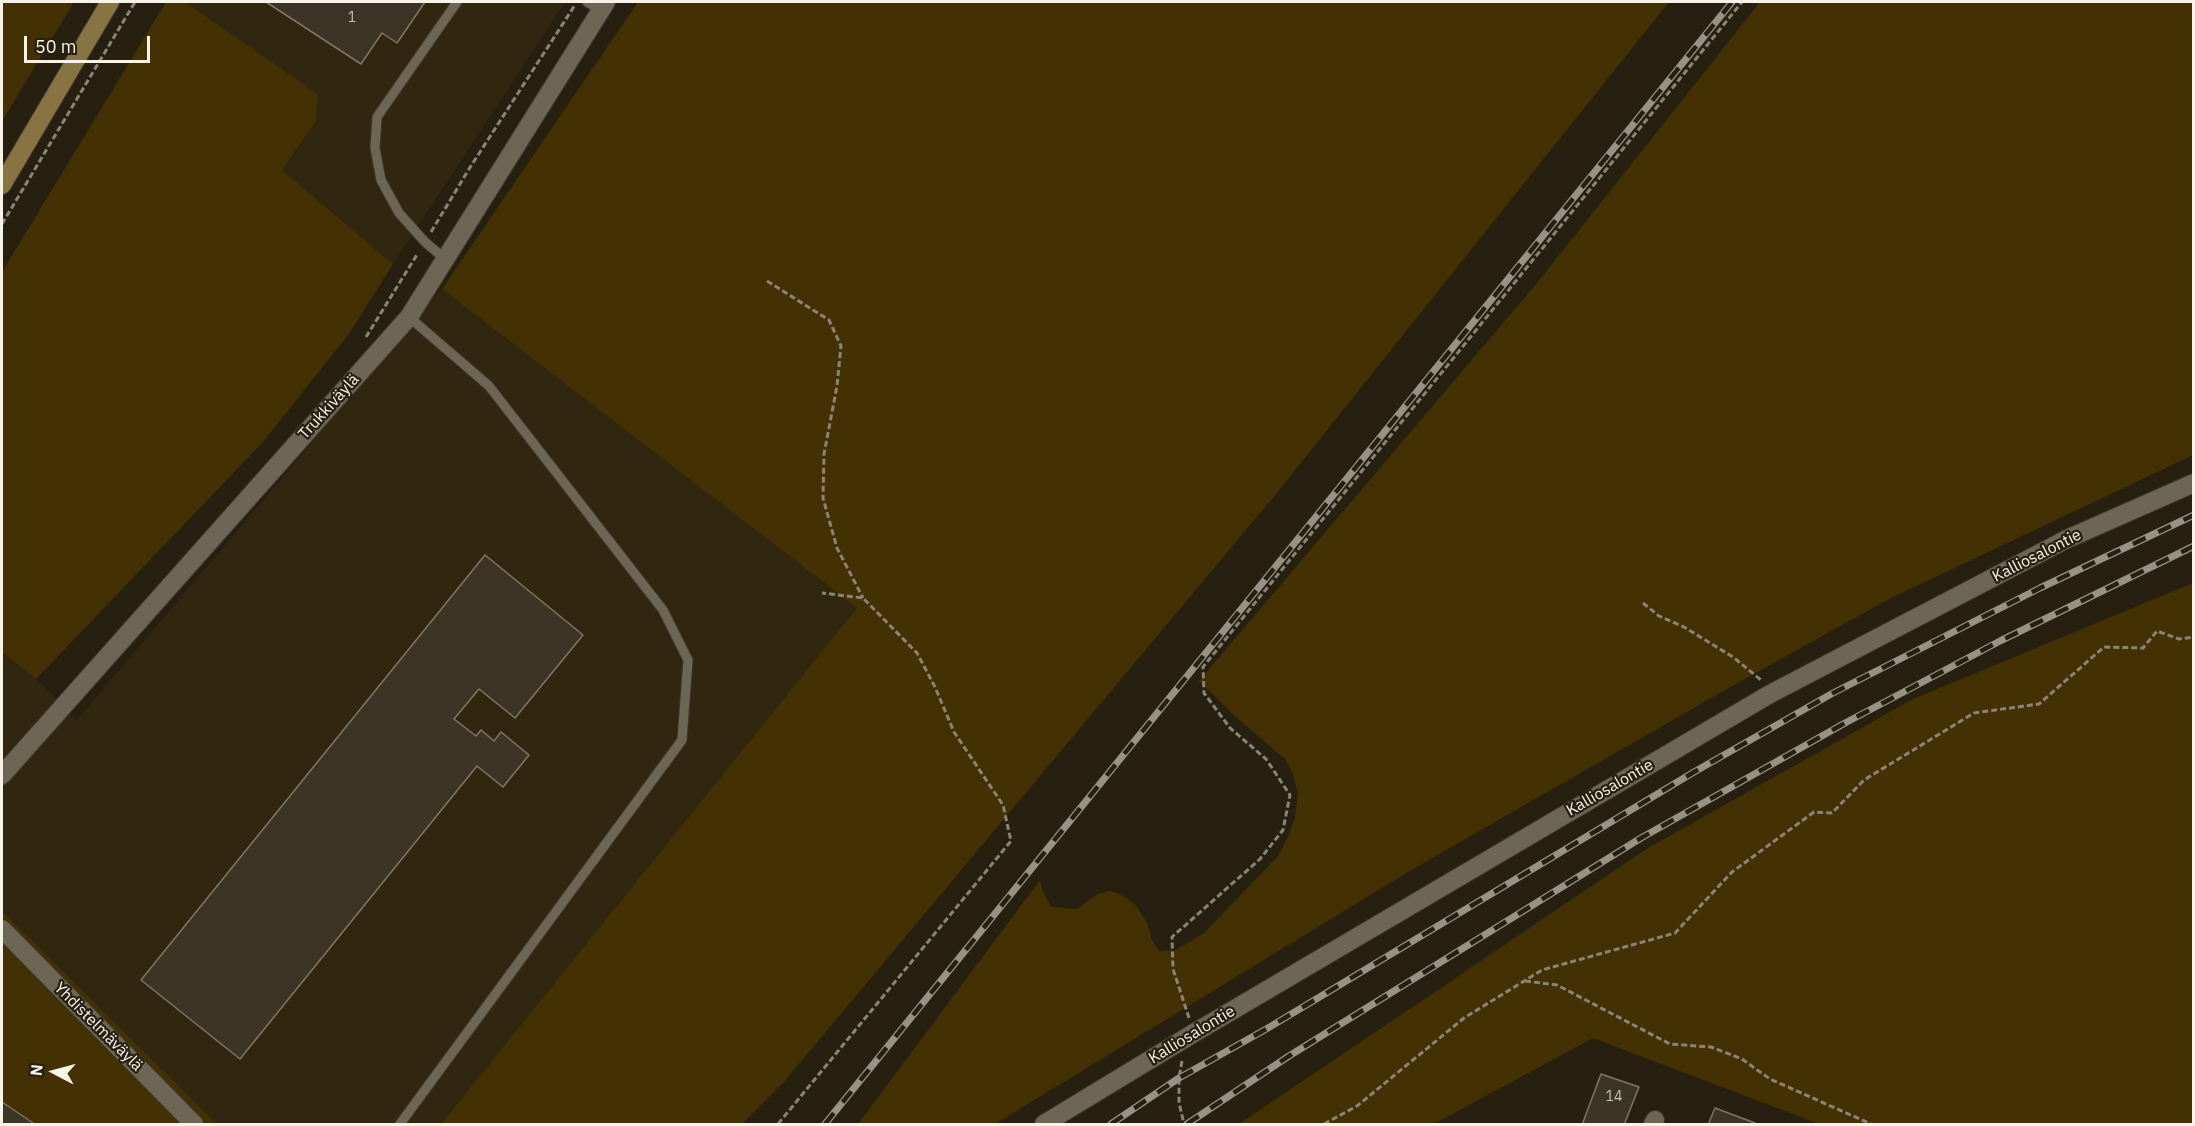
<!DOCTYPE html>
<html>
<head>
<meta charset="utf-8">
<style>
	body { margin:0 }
	#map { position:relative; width:2195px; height:1126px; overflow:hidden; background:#272011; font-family:"IBM Plex Sans",sans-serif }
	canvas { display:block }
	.frame { position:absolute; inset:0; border:3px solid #f7f3e9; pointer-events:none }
	.north { position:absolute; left:24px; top:1042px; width:60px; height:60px; -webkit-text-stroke:4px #272011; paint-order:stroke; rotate:276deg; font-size:16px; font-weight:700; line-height:24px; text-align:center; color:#f7f3e9 }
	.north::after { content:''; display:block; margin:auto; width:21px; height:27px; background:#f7f3e9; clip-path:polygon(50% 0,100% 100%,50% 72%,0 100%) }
	.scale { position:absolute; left:24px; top:36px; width:126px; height:27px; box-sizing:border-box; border:3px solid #f7f3e9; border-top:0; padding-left:8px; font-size:18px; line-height:21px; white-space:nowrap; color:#f7f3e9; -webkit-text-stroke:4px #272011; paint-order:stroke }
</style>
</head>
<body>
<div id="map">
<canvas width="2195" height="1126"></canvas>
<div class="frame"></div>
<div class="north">N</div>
<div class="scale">50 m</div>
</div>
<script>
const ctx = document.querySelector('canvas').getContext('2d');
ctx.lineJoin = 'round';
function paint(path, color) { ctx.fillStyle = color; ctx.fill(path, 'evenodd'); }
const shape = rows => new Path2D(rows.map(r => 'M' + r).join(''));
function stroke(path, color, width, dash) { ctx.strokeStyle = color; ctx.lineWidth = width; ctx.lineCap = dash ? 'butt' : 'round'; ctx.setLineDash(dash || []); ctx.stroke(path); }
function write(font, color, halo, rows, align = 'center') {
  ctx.font = font + ' "IBM Plex Sans",sans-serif'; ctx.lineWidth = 4.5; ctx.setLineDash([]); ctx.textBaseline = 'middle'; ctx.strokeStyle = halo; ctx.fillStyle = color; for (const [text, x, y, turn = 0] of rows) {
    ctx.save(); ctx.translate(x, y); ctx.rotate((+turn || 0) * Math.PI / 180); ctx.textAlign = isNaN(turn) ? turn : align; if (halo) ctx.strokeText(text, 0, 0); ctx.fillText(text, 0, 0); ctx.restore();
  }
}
const built = shape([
	[185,2,565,2,393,264,282,170,316,121,318,94],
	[442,289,857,608,441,1124,217,1124,2,911,2,652,36,679,77,720]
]);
const green = shape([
	[2,2,74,2,2,121],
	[166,2,185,2,318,94,316,121,282,170,393,264,349,334,263,442,36,679,2,652,2,272],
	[638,2,1669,2,1276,494,783,1083,742,1124,441,1124,857,608,442,289],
	[1760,2,2193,2,2193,455,1891,598,1732,686,1408,872,995,1124,858,1124,1040,880,1043,892,1051,907,1077,909,1098,894,1110,891,1119,894,1135,904,1147,923,1152,940,1159,951,1176,950,1204,933,1278,856,1288,837,1295,817,1298,794,1293,774,1285,759,1236,717,1199,681,1537,283],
	[2193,583,2193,1124,1819,1124,1593,1038,1434,1124,1239,1124,1648,848,1913,699],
	[2,911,217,1124,2,1124]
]);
const building = shape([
	[266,2,425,2,397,43,382,33,361,64,266,2],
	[485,555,583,635,515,718,479,689,454,719,476,736,481,730,494,741,501,732,529,755,503,787,477,766,240,1059,141,980,485,555],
	[1601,1074,1639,1087,1624,1125,1582,1125,1601,1074],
	[2,1102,36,1125,2,1125,2,1102],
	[1715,1108,1755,1123,1755,1125,1708,1125,1715,1108]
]);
const path = shape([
	[2,224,135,2],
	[431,232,469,169,575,5],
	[767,281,829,320,841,346,837,386,824,454,823,498,837,548,863,598],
	[366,337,418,253],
	[1643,603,1659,616,1684,627,1733,657,1761,680],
	[1525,981,1557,985,1670,1044,1711,1047,1742,1059,1770,1079,1871,1124],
	[1189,1018,1173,969,1172,937,1260,859,1283,830,1290,795,1266,759,1230,728,1204,693,1203,667,1742,2],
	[1182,1061,1179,1078,1179,1103,1184,1124],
	[778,1124,1011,841,1003,805,954,732,935,687,917,653,863,598,822,593],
	[1324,1124,1357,1106,1464,1018,1542,970,1675,933,1732,872,1814,812,1832,813,1864,780,1974,713,2039,704,2104,647,2143,648,2157,631,2179,639,2194,637]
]);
const lane = shape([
	[587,2,600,10],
	[445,259,425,242,399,213,381,180,375,148,377,117,457,2],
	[400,1124,682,740,688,660,663,610,489,386,409,317]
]);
const street = shape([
	[2,775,409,317,606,2],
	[2,929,194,1124],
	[1044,1124,1194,1033,1770,694,2067,539,2194,483],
	[1653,1124,1655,1120]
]);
const secondary = shape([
	[2,185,110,2]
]);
const rail = shape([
	[825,1124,1732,2],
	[1111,1124,1179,1078,1268,1028,1694,772,1833,693,2040,588,2194,515],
	[1187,1124,1289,1056,1641,838,1845,723,2000,641,2194,546]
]);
const numberNames = [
	["1",352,18],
	["14",1614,1097]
];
const streetNames = [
	["Trukkiväylä",329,407,-48],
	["Kalliosalontie",2037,556,-27],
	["Kalliosalontie",1610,788,-30],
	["Yhdistelmäväylä",98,1027,45],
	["Kalliosalontie",1192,1035,-31]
];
paint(built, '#312711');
paint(green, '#433103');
paint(building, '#3c3526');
stroke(building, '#7f7665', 1.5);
stroke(lane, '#3e392f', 11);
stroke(street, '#3e392f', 20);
stroke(secondary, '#3e392f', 20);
stroke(path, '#8a8478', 3, [6, 3]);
stroke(lane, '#6e6655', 9);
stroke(street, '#6e6655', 18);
stroke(secondary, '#887443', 18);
stroke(rail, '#979285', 7);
stroke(rail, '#272011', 4.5, [14]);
write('14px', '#c8c4b8', null, numberNames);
write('16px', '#f7f3e9', '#272011', streetNames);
</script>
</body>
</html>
